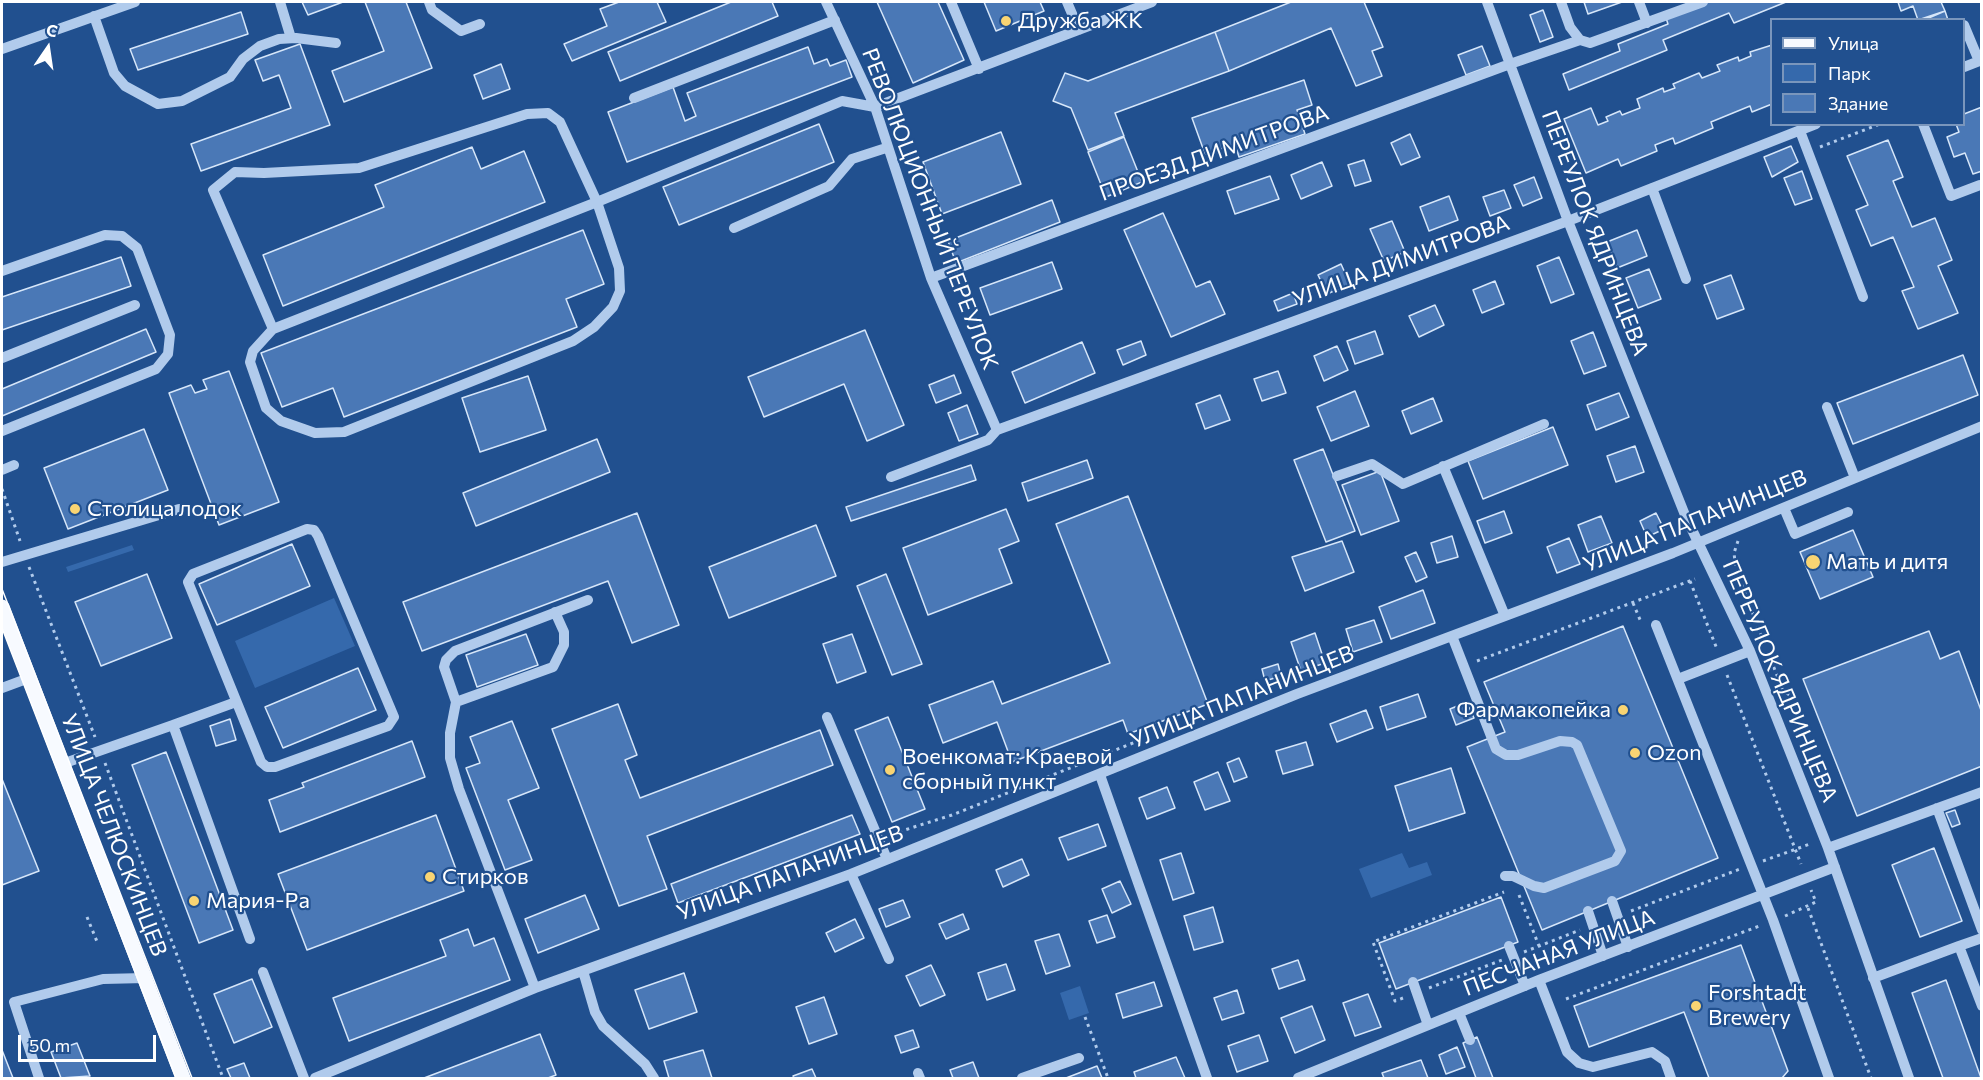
<!DOCTYPE html>
<html>
<head>
<meta charset="utf-8">
<style>
	body { margin:0 }
	#map { position:relative; width:1983px; height:1080px; overflow:hidden; background:#21508f; font-family:Commissioner,sans-serif }
	canvas { display:block }
	.frame { position:absolute; inset:0; border:3px solid #fff; pointer-events:none }
	.legend { position:absolute; left:1770px; top:18px; width:195px; height:108px; box-sizing:border-box; background:#21508f; border:2px solid #7a96bc; margin:0; padding:8px 10px; list-style:none; font-size:18px; color:#fff }
	.legend li { display:flex; align-items:center; gap:12px; height:30px }
	.legend b { width:30px; border:2px solid #7a96bc }
	.north { position:absolute; left:18px; top:18px; width:60px; height:60px; -webkit-text-stroke:4px #21508f; paint-order:stroke; rotate:13deg; font-size:16px; font-weight:700; line-height:24px; text-align:center; color:#fff }
	.north::after { content:''; display:block; margin:auto; width:21px; height:27px; background:#fff; clip-path:polygon(50% 0,100% 100%,50% 72%,0 100%) }
	.scale { position:absolute; left:18px; top:1035px; width:138px; height:27px; box-sizing:border-box; border:3px solid #fff; border-top:0; padding-left:8px; font-size:18px; line-height:21px; white-space:nowrap; color:#fff; -webkit-text-stroke:4px #21508f; paint-order:stroke }
</style>
</head>
<body>
<div id="map">
<canvas width="1983" height="1080"></canvas>
<div class="frame"></div>
<ul class="legend">
<li><b style="height:8px;background:#f7faff"></b>Улица</li>
<li><b style="height:16px;background:#3569ac"></b>Парк</li>
<li><b style="height:16px;background:#4a78b6"></b>Здание</li>
</ul>
<div class="north">С</div>
<div class="scale">50 m</div>
</div>
<script>
const ctx = document.querySelector('canvas').getContext('2d');
ctx.lineJoin = 'round';
function paint(path, color) { ctx.fillStyle = color; ctx.fill(path, 'evenodd'); }
const shape = rows => new Path2D(rows.map(r => 'M' + r).join(''));
function stroke(path, color, width, dash) { ctx.strokeStyle = color; ctx.lineWidth = width; ctx.lineCap = dash ? 'butt' : 'round'; ctx.setLineDash(dash || []); ctx.stroke(path); }
function write(font, color, halo, rows, align = 'center') {
  ctx.font = font + ' Commissioner,sans-serif'; ctx.lineWidth = 4.5; ctx.setLineDash([]); ctx.textBaseline = 'middle'; ctx.strokeStyle = halo; ctx.fillStyle = color; for (const [text, x, y, turn = 0] of rows) {
    ctx.save(); ctx.translate(x, y); ctx.rotate((+turn || 0) * Math.PI / 180); ctx.textAlign = isNaN(turn) ? turn : align; if (halo) ctx.strokeText(text, 0, 0); ctx.fillText(text, 0, 0); ctx.restore();
  }
}
const green = shape([
	[132,545,134,550,68,572,66,567],
	[334,598,355,646,255,688,235,641],
	[1402,853,1409,868,1427,862,1432,875,1371,898,1359,869],
	[1080,986,1089,1013,1069,1020,1060,993]
]);
const building = shape([
	[302,2,343,2,308,15,302,2],
	[365,2,406,2,432,68,344,102,332,71,384,51,365,2],
	[619,2,657,2,666,22,572,61,564,44,607,26,600,9,619,2],
	[731,2,772,2,778,16,620,81,608,52,731,2],
	[877,2,938,2,964,60,913,83,877,2],
	[984,2,1040,2,1044,11,996,31,984,2],
	[1291,2,1364,2,1383,47,1372,51,1382,76,1356,86,1331,28,1229,71,1215,32,1291,2],
	[1584,2,1622,2,1588,14,1584,2],
	[1707,2,1786,2,1734,23,1729,13,1663,40,1667,50,1569,90,1563,74,1620,51,1618,44,1668,24,1666,18,1707,2],
	[1898,2,1941,2,1945,11,1918,20,1913,6,1901,11,1898,2],
	[1543,10,1553,37,1540,42,1530,15,1543,10],
	[1945,11,1948,20,1924,20,1945,11],
	[241,12,248,34,138,70,130,49,241,12],
	[1215,32,1229,71,1115,113,1124,136,1088,150,1071,108,1053,101,1065,73,1088,81,1215,32],
	[300,44,330,125,201,171,191,144,291,108,279,75,263,81,255,60,300,44],
	[1772,45,1772,104,1752,112,1750,106,1711,122,1713,128,1675,144,1673,138,1655,145,1657,151,1621,166,1618,159,1586,173,1564,119,1591,108,1598,125,1608,121,1606,117,1620,111,1622,115,1640,108,1637,99,1663,88,1664,92,1675,88,1673,84,1699,73,1702,78,1720,71,1717,65,1738,57,1739,61,1751,56,1750,52,1772,45],
	[1482,46,1490,66,1466,75,1458,55,1482,46],
	[808,47,814,64,827,59,830,66,846,60,852,77,627,162,608,112,673,87,685,121,696,116,687,93,808,47],
	[501,64,510,89,483,99,474,75,501,64],
	[1304,80,1312,105,1297,110,1305,134,1239,157,1235,144,1205,154,1192,118,1304,80],
	[1982,107,1982,171,1973,174,1965,153,1954,157,1947,137,1959,132,1956,124,1964,124,1964,114,1982,107],
	[819,124,834,162,679,225,663,187,819,124],
	[1001,132,1021,184,942,214,923,162,1001,132],
	[1410,134,1420,157,1401,165,1391,143,1410,134],
	[1124,137,1142,182,1106,197,1088,152,1124,137],
	[1888,140,1903,177,1893,181,1912,227,1935,218,1952,260,1938,266,1958,313,1918,329,1902,291,1914,287,1893,237,1871,246,1856,210,1868,205,1847,156,1888,140],
	[1791,146,1798,162,1772,177,1764,157,1791,146],
	[472,147,481,169,524,151,545,202,283,306,263,255,384,207,375,185,472,147],
	[1364,160,1371,181,1355,186,1348,165,1364,160],
	[1322,162,1332,186,1301,199,1291,175,1322,162],
	[1802,171,1812,199,1795,205,1784,178,1802,171],
	[1270,176,1279,199,1235,214,1227,191,1270,176],
	[1534,177,1542,198,1523,206,1514,185,1534,177],
	[1504,190,1511,208,1490,216,1483,197,1504,190],
	[1449,196,1458,220,1429,231,1420,207,1449,196],
	[1052,200,1060,222,956,263,948,241,1052,200],
	[1163,213,1196,287,1210,281,1225,314,1171,337,1124,230,1163,213],
	[1392,221,1405,252,1384,261,1370,229,1392,221],
	[583,230,604,284,566,299,577,327,344,417,333,388,282,407,261,353,583,230],
	[1637,230,1647,256,1617,268,1607,242,1637,230],
	[121,257,131,286,2,330,2,297,121,257],
	[1559,257,1574,294,1551,303,1537,266,1559,257],
	[1052,262,1062,289,990,315,980,288,1052,262],
	[1341,264,1350,284,1327,294,1318,275,1341,264],
	[1649,269,1661,299,1638,308,1626,278,1649,269],
	[1731,275,1744,309,1717,319,1704,285,1731,275],
	[1495,281,1504,304,1482,313,1473,290,1495,281],
	[1293,293,1297,304,1278,311,1274,301,1293,293],
	[1435,305,1444,325,1419,337,1409,316,1435,305],
	[146,329,156,352,2,416,2,389,146,329],
	[865,330,904,425,867,441,844,384,764,417,748,377,865,330],
	[1375,331,1383,354,1355,364,1347,341,1375,331],
	[1593,332,1606,366,1584,374,1571,341,1593,332],
	[1141,341,1146,355,1123,365,1117,350,1141,341],
	[1082,342,1095,373,1025,403,1012,372,1082,342],
	[1337,346,1348,370,1324,381,1314,356,1337,346],
	[1963,355,1978,395,1853,444,1837,403,1963,355],
	[229,371,279,502,219,525,169,393,191,385,195,393,207,389,203,380,229,371],
	[1278,371,1286,393,1262,401,1254,379,1278,371],
	[954,375,961,393,936,403,929,385,954,375],
	[528,376,546,430,480,452,462,398,528,376],
	[1355,391,1369,426,1331,441,1317,407,1355,391],
	[1619,393,1629,417,1596,430,1587,405,1619,393],
	[1220,395,1230,420,1205,429,1196,404,1220,395],
	[1433,398,1442,421,1411,434,1402,411,1433,398],
	[967,405,978,434,959,441,948,413,967,405],
	[1553,427,1568,465,1483,499,1468,461,1553,427],
	[144,429,168,490,68,529,44,468,144,429],
	[597,439,610,472,476,526,463,493,597,439],
	[1635,446,1644,472,1616,482,1607,456,1635,446],
	[1323,449,1355,531,1326,542,1294,460,1323,449],
	[1087,460,1093,478,1028,501,1022,483,1087,460],
	[971,465,976,480,851,521,846,507,971,465],
	[1380,471,1399,521,1361,535,1342,485,1380,471],
	[1128,496,1208,704,1128,734,1123,720,1012,762,997,722,943,743,929,705,993,681,1002,704,1110,663,1056,524,1128,496],
	[1006,509,1019,541,999,549,1012,583,928,615,903,548,1006,509],
	[1504,511,1512,533,1485,543,1477,521,1504,511],
	[637,513,679,625,632,643,608,581,422,651,403,602,637,513],
	[1656,513,1664,529,1647,537,1640,521,1656,513],
	[1601,516,1612,543,1588,552,1578,525,1601,516],
	[816,525,836,576,729,618,709,567,816,525],
	[1853,530,1873,577,1820,599,1800,552,1853,530],
	[1452,536,1458,557,1437,563,1431,543,1452,536],
	[1569,538,1580,564,1557,573,1547,547,1569,538],
	[1342,541,1354,572,1305,591,1292,557,1342,541],
	[292,544,310,586,217,625,199,584,292,544],
	[1416,552,1427,577,1416,582,1405,557,1416,552],
	[147,574,172,638,101,666,75,602,147,574],
	[886,574,922,664,892,675,857,586,886,574],
	[1423,590,1435,623,1391,639,1379,607,1423,590],
	[1374,620,1382,642,1353,652,1346,629,1374,620],
	[1623,626,1718,858,1542,930,1467,747,1505,732,1484,682,1623,626],
	[1929,631,1940,659,1959,651,1982,713,1982,766,1857,816,1803,679,1929,631],
	[1315,633,1325,663,1301,671,1291,642,1315,633],
	[526,634,538,665,477,687,466,655,526,634],
	[852,634,866,672,837,683,823,644,852,634],
	[1278,664,1281,676,1265,681,1262,669,1278,664],
	[358,668,376,710,283,748,265,707,358,668],
	[1418,694,1426,717,1387,730,1380,707,1418,694],
	[1467,702,1474,718,1456,725,1450,709,1467,702],
	[618,704,637,755,625,760,640,798,820,730,833,765,647,836,667,889,619,906,552,729,618,704],
	[1366,710,1373,728,1337,742,1330,724,1366,710],
	[888,717,925,809,892,822,855,730,888,717],
	[230,719,236,740,216,746,210,726,230,719],
	[512,721,539,788,508,800,532,860,505,870,466,768,480,763,470,737,512,721],
	[412,741,425,777,280,832,269,800,304,787,302,783,412,741],
	[1306,742,1313,765,1283,774,1276,751,1306,742],
	[166,752,233,930,199,943,132,765,166,752],
	[1239,758,1247,777,1234,782,1227,763,1239,758],
	[1451,768,1465,813,1409,831,1395,786,1451,768],
	[1218,772,1230,801,1205,810,1194,782,1218,772],
	[2,779,39,871,2,885,2,779],
	[1167,787,1175,808,1147,819,1139,798,1167,787],
	[1955,810,1960,824,1952,827,1946,813,1955,810],
	[436,815,464,891,307,950,278,874,436,815],
	[852,815,860,834,678,903,671,884,852,815],
	[1098,824,1106,846,1068,860,1059,838,1098,824],
	[1934,848,1962,921,1920,937,1892,865,1934,848],
	[1181,853,1194,893,1173,900,1160,860,1181,853],
	[1022,859,1029,875,1003,887,996,870,1022,859],
	[1120,881,1131,904,1112,913,1102,889,1120,881],
	[585,895,599,929,538,953,525,919,585,895],
	[1501,897,1518,942,1396,989,1379,943,1501,897],
	[903,900,910,917,886,927,879,909,903,900],
	[1213,907,1223,942,1194,950,1184,916,1213,907],
	[963,914,969,929,946,939,939,924,963,914],
	[1107,915,1115,937,1097,943,1089,921,1107,915],
	[855,919,864,938,835,952,826,933,855,919],
	[468,929,474,946,494,938,510,980,349,1041,333,998,446,956,440,940,468,929],
	[1059,934,1070,966,1046,974,1035,941,1059,934],
	[1741,945,1788,1071,1782,1078,1709,1078,1684,1012,1589,1047,1574,1006,1741,945],
	[1298,960,1305,980,1279,989,1272,969,1298,960],
	[1006,964,1015,990,987,1000,978,973,1006,964],
	[931,965,945,995,920,1006,906,976,931,965],
	[684,973,697,1012,649,1029,635,990,684,973],
	[252,979,272,1027,234,1043,214,994,252,979],
	[1946,980,1981,1078,1943,1078,1912,993,1946,980],
	[1154,982,1162,1006,1123,1018,1116,994,1154,982],
	[1237,990,1244,1013,1222,1020,1214,998,1237,990],
	[1368,994,1381,1027,1355,1036,1343,1003,1368,994],
	[824,997,837,1034,809,1044,796,1007,824,997],
	[1312,1006,1325,1040,1295,1053,1281,1018,1312,1006],
	[913,1030,919,1047,901,1053,895,1036,913,1030],
	[540,1034,556,1075,548,1078,424,1078,540,1034],
	[1259,1035,1268,1061,1237,1072,1228,1046,1259,1035],
	[1477,1037,1493,1078,1476,1078,1463,1043,1477,1037],
	[77,1043,90,1076,61,1078,51,1052,77,1043],
	[1457,1047,1465,1067,1446,1074,1439,1055,1457,1047],
	[2,1050,13,1078,2,1078,2,1050],
	[703,1050,712,1078,669,1078,664,1061,703,1050],
	[1176,1057,1185,1078,1136,1078,1134,1072,1176,1057],
	[1421,1060,1428,1078,1384,1078,1382,1073,1421,1060],
	[973,1062,979,1078,953,1078,950,1070,973,1062],
	[244,1063,250,1078,231,1078,227,1069,244,1063],
	[1097,1066,1102,1078,1066,1078,1097,1066],
	[812,1069,816,1078,794,1078,793,1076,812,1069]
]);
const path = shape([
	[1820,147,1880,124],
	[2,489,20,541],
	[1738,541,1734,553,1736,570,1765,645],
	[29,567,95,737],
	[1690,581,1717,649],
	[1633,603,1641,622],
	[1771,660,1783,691,1799,701],
	[1477,661,1695,579],
	[1727,675,1801,864],
	[105,763,223,1078],
	[892,834,952,815,1138,741],
	[1763,861,1810,844],
	[1519,895,1539,946],
	[1808,908,1871,1078],
	[1631,911,1740,869],
	[1785,916,1816,902,1811,890],
	[87,917,98,944],
	[1524,952,1580,930],
	[1429,988,1502,960],
	[1403,998,1395,1001,1373,942,1504,892],
	[1566,999,1762,925],
	[1085,1017,1108,1078]
]);
const minor = shape([
	[280,2,291,38],
	[429,2,432,10,461,31,480,24],
	[826,2,875,107,931,278,997,430],
	[951,2,979,69],
	[1067,2,1079,30],
	[1487,2,1568,221,1685,515,1750,651,1828,848,1909,1078],
	[1561,2,1570,27,1580,40],
	[1639,2,1647,23],
	[94,16,114,73,125,86,158,104,182,101,230,77,243,59,260,46,279,39,296,38,336,43],
	[1964,25,1979,61],
	[2,49,135,2],
	[1964,67,1982,60],
	[634,98,835,20],
	[875,107,1152,2],
	[1923,124,1951,196,1980,185],
	[1800,131,1863,297],
	[1652,188,1686,279],
	[734,228,829,186,852,159,886,148],
	[2,271,105,235,122,236,137,248,170,335,168,354,156,369,2,431],
	[931,278,1510,64,1580,40,1590,43,1703,2],
	[273,329,213,190,235,172,264,173,359,168,527,114,548,113,560,122,597,202,619,268,620,291,613,307,594,327,573,341,344,432,315,433,281,421,266,408,250,362,253,351,273,329,597,202,842,101,875,107],
	[2,358,135,305],
	[1827,407,1855,478],
	[1443,466,1505,616],
	[2,470,14,465],
	[1337,476,1372,464,1403,484,1544,424],
	[891,477,988,440,997,430,1568,221,1816,124],
	[1784,508,1795,534,1848,512],
	[307,529,314,530,318,536,394,717,388,726,275,767,267,767,261,762,188,582,193,574,307,529],
	[2,562,179,509],
	[1656,625,1773,920,1829,1078],
	[1452,636,1496,749,1506,755,1518,755,1560,741,1572,742,1577,745,1621,851,1615,861,1544,888,1534,886,1513,876,1505,876],
	[1678,679,1750,651],
	[2,688,29,678],
	[456,702,553,667,564,645,564,632,555,612],
	[827,717,887,859],
	[173,725,236,702],
	[62,764,173,725,250,939],
	[1100,775,1207,1078],
	[1937,808,1982,930],
	[1828,848,1982,792],
	[851,874,889,959],
	[1612,901,1628,947],
	[1588,911,1603,956],
	[1509,946,1525,986],
	[1959,946,1982,938],
	[583,971,595,1012,603,1026,645,1064,654,1078],
	[263,972,304,1078],
	[1873,978,1959,946,1982,1006],
	[1539,980,1567,1052,1579,1063,1593,1067,1652,1052,1665,1061,1671,1078],
	[1413,982,1428,1025],
	[535,988,459,789,450,758,450,733,456,702,444,667,446,660,455,651,588,600],
	[1459,1013,1470,1040],
	[918,1073,920,1078],
	[39,1078,14,1002,103,979,145,978],
	[315,1078,535,988,851,874,1297,694,1673,553,1982,426],
	[1022,1078,1079,1058],
	[1298,1078,1539,980,1835,867]
]);
const major = shape([
	[2,607,183,1078]
]);
const tram = shape([
	[2,589,192,1078],
	[2,628,176,1078]
]);
const markers = [
	[1006,21,6,"#f8d473"],
	[75,509,6,"#f8d473"],
	[1813,562,8,"#f8d473"],
	[1623,710,6,"#f8d473"],
	[1635,753,6,"#f8d473"],
	[890,770,6,"#f8d473"],
	[430,877,6,"#f8d473"],
	[194,901,6,"#f8d473"],
	[1696,1006,6,"#f8d473"]
];
const poiNames = [
	["Дружба ЖК",1018,21],
	["Столица лодок",87,509],
	["Мать и дитя",1826,562],
	["Фармакопейка",1611,710,"right"],
	["Ozon",1647,753],
	["Военкомат: Краевой",902,757],
	["сборный пункт",902,782],
	["Стирков",442,877],
	["Мария-Ра",206,901],
	["Forshtadt",1708,993],
	["Brewery",1708,1018]
];
const streetNames = [
	["ПРОЕЗД ДИМИТРОВА",1214,153,-20],
	["РЕВОЛЮЦИОННЫЙ ПЕРЕУЛОК",930,209,69],
	["ПЕРЕУЛОК ЯДРИНЦЕВА",1595,233,69],
	["УЛИЦА ДИМИТРОВА",1401,261,-20],
	["УЛИЦА ПАПАНИНЦЕВ",1695,521,-22],
	["ПЕРЕУЛОК ЯДРИНЦЕВА",1780,681,67],
	["УЛИЦА ПАПАНИНЦЕВ",1242,697,-22],
	["УЛИЦА ЧЕЛЮСКИНЦЕВ",114,835,69],
	["УЛИЦА ПАПАНИНЦЕВ",790,873,-20],
	["ПЕСЧАНАЯ УЛИЦА",1559,953,-21]
];
paint(green, '#3569ac');
paint(building, '#4a78b6');
stroke(building, '#d6e6f9', 1.5);
stroke(path, '#b1cbec', 3, [3, 4.5]);
stroke(minor, '#b1cbec', 10);
stroke(major, '#f7faff', 15);
stroke(tram, '#fff', 1.5);
for (const [x, y, r, color] of markers) { const dot = new Path2D(); dot.arc(x, y, r, 0, 2 * Math.PI); ctx.fillStyle = color; ctx.fill(dot); stroke(dot, '#21508f', 2); }
write('22px', '#fff', '#21508f', poiNames, 'left');
write('22px', '#fff', '#21508f', streetNames);
</script>
</body>
</html>
